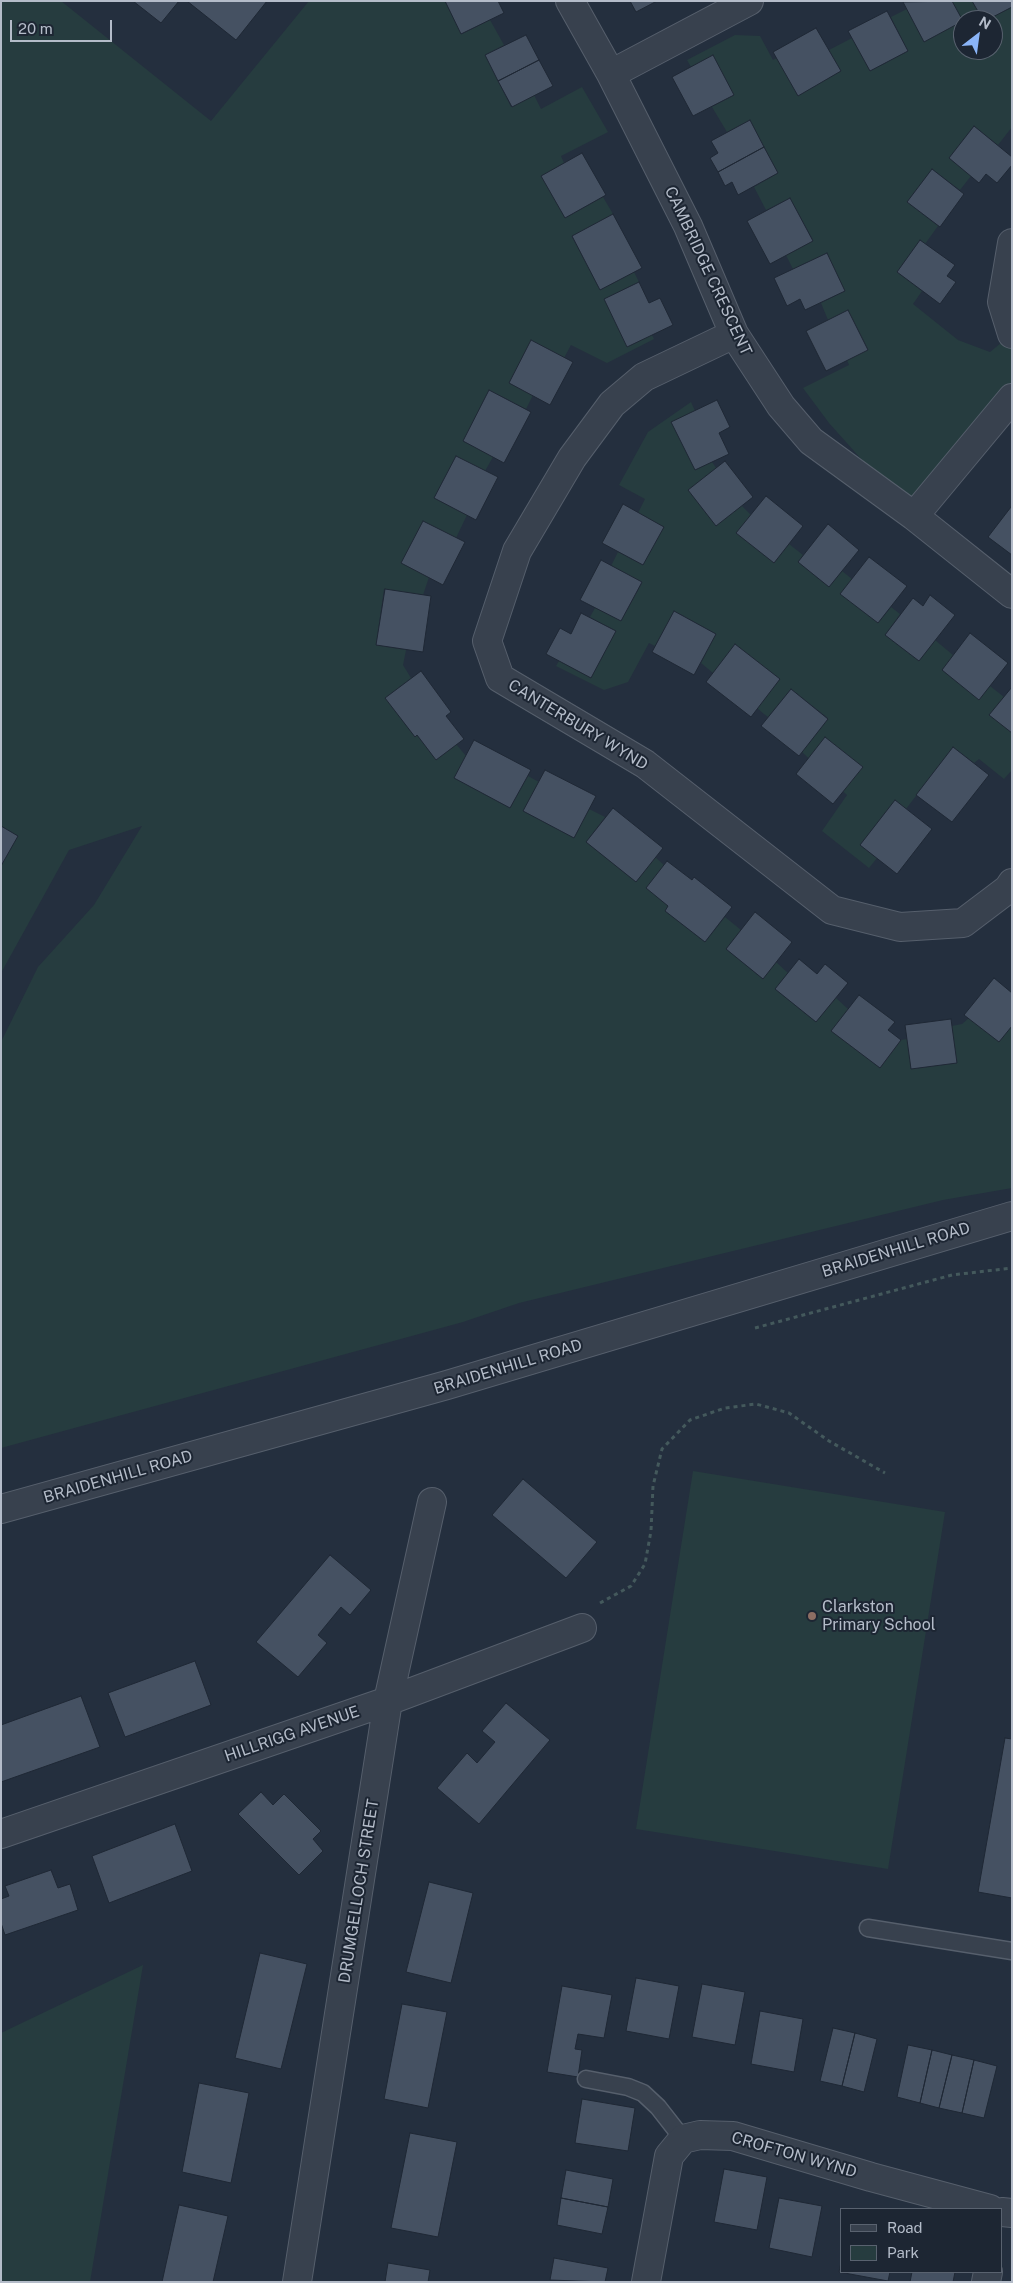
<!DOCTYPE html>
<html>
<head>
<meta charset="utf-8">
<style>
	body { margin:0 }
	#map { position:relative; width:1013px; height:2283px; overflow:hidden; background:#242f3e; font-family:"Public Sans",sans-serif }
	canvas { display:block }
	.frame { position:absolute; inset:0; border:2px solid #b4bcc9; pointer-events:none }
	.legend { position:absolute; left:840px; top:2208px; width:162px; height:65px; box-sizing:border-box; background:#1d2633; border:1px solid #59626f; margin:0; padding:6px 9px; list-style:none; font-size:15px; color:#b4bcc9 }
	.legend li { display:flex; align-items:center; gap:10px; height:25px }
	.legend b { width:25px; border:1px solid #59626f }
	.north { position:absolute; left:953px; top:10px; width:50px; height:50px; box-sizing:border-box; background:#1d2633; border:1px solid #59626f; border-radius:50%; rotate:30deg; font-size:14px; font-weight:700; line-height:20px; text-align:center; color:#b4bcc9 }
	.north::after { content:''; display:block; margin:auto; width:18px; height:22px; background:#8ab4f8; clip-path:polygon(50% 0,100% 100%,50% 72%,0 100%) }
	.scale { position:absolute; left:10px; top:20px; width:102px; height:22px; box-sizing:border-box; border:2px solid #b4bcc9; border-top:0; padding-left:6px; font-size:15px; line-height:18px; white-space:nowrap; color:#b4bcc9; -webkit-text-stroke:4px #1d2633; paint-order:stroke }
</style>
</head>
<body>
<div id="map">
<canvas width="1013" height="2283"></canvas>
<div class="frame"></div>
<ul class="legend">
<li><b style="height:6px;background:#38414e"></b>Road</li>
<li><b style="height:14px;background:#263c3f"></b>Park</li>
</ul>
<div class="north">N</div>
<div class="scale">20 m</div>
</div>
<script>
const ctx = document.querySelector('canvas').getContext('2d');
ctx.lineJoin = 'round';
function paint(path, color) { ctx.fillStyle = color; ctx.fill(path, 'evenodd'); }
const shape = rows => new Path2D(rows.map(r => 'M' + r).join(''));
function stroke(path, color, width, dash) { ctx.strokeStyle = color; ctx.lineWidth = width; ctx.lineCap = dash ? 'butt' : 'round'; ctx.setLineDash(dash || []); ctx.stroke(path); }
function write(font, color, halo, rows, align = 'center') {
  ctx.font = font + ' "Public Sans",sans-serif'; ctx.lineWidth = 4; ctx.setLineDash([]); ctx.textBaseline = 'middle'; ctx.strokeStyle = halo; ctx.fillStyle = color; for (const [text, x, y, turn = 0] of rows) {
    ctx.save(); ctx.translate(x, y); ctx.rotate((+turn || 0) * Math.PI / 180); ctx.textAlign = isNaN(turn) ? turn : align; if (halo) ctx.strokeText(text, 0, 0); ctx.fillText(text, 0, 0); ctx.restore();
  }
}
const green = shape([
	[1,1,61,1,211,121,309,1,445,1,462,34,490,20,504,45,485,55,511,107,534,95,541,109,582,87,608,132,561,156,564,163,542,176,565,218,603,197,613,214,572,237,600,290,634,272,639,282,604,299,652,335,654,339,607,363,571,345,564,358,531,341,509,383,533,395,526,409,489,390,463,441,493,457,485,471,456,456,434,498,467,515,456,538,423,521,402,563,429,577,423,595,384,589,376,645,406,650,403,665,411,678,386,698,415,737,417,735,456,744,466,756,454,778,510,808,528,776,539,782,523,811,574,838,589,809,605,817,586,842,636,882,655,857,664,865,668,906,665,911,705,942,725,917,741,930,726,949,763,979,776,962,788,973,775,989,816,1022,836,998,848,1009,832,1031,880,1068,901,1040,907,1039,911,1069,957,1063,952,1026,962,1024,969,1018,1012,1026,1012,1188,943,1200,519,1303,463,1322,1,1448,1,1042,38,967,94,905,142,826,69,850,1,973,1,866,18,836,1,826],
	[952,1,972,1,983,20,963,20,963,50,993,50,993,20,987,20,1012,7,1012,127,998,145,974,126,949,158,971,176,960,190,932,169,907,202,938,226,925,244,920,240,897,272,922,291,913,304,958,340,990,352,1012,334,1012,387,912,504,880,480,829,423,803,388,849,365,847,360,868,349,848,310,828,320,821,303,845,291,827,253,793,269,786,255,813,240,790,198,766,210,754,187,778,173,750,120,727,132,712,107,734,95,713,56,691,67,687,60,735,35,760,36,773,60,777,58,798,95,841,71,829,50,852,38,870,71,908,51,891,17,907,9,924,42],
	[691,402,695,411,671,422,695,470,712,462,742,506,751,515,774,563,789,544,803,555,798,562,829,587,842,571,852,579,878,623,891,607,900,614,885,635,919,661,935,640,953,655,942,670,979,699,990,686,1004,697,990,715,1012,733,1012,770,1004,779,979,759,974,763,953,747,906,809,895,800,860,845,877,858,869,868,822,831,847,795,802,752,828,718,791,689,768,717,764,714,757,708,780,679,735,645,713,673,701,663,716,634,674,611,655,646,649,643,628,682,604,690,556,666,559,661,591,678,616,631,590,617,595,608,621,621,642,583,611,566,618,552,643,565,664,527,638,513,645,499,619,485,648,432],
	[693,1471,945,1512,888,1869,636,1829],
	[143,1965,90,2282,1,2282,1,2033]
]);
const building = shape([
	[133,1,179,1,161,23,133,1],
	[187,1,267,1,236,40,187,1],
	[445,1,498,1,504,13,461,34,445,1],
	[630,1,657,1,636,12,630,1],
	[952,1,963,21,924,42,903,2,952,1],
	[972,1,1012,1,1012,7,987,20,983,20,972,1],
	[887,11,908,51,870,71,848,31,887,11],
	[816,28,841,71,798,96,773,52,816,28],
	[526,35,539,60,498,81,485,55,526,35],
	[713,55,734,95,693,116,672,77,713,55],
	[539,60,553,86,512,107,498,81,539,60],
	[750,120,764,147,718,172,710,158,718,153,711,141,750,120],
	[974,126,1012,157,1012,165,997,183,986,174,979,183,949,158,974,126],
	[764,147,778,173,738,195,732,182,725,186,718,172,764,147],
	[582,153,606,195,565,218,541,176,582,153],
	[932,169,964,194,940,227,907,202,932,169],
	[790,198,813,241,770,264,747,221,790,198],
	[613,214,642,268,600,290,572,236,613,214],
	[920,240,955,265,947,276,956,282,940,304,897,272,920,240],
	[827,253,845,291,805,310,800,299,787,306,774,278,827,253],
	[639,282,649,303,660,298,673,325,627,347,604,299,639,282],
	[848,310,868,350,826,371,806,331,848,310],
	[531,340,573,362,550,405,509,383,531,340],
	[489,390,531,412,504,463,463,441,489,390],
	[717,400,730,427,719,433,729,454,695,470,671,422,717,400],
	[456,456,498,477,476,520,434,498,456,456],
	[725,461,753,497,716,526,688,490,725,461],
	[766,496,803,526,774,563,736,533,766,496],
	[623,504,664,527,643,565,602,543,623,504],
	[1011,507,1012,508,1012,555,988,537,1011,507],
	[423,521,465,542,443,585,401,563,423,521],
	[828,524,859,550,829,587,798,562,828,524],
	[869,557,907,586,878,623,840,594,869,557],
	[601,560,642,582,621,621,580,600,601,560],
	[385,589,431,596,423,652,376,645,385,589],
	[930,595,955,615,919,661,885,635,913,598,923,606,930,595],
	[674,611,716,634,694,675,652,652,674,611],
	[581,613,616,631,591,678,546,654,560,628,571,634,581,613],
	[970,633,1008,663,979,700,942,670,970,633],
	[735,644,780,679,751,717,706,682,735,644],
	[421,671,451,712,446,716,464,739,436,760,417,735,415,737,385,698,421,671],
	[1012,687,1012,733,989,715,1012,687],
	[791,689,828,719,799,756,761,726,791,689],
	[825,737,863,767,833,804,796,774,825,737],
	[474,740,531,770,510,808,454,778,474,740],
	[953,747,989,775,952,822,916,795,953,747],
	[545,770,596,796,574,838,523,811,545,770],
	[895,800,932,829,897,874,860,845,895,800],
	[613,808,663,848,636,882,586,842,613,808],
	[1,826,18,836,1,866,1,826],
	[667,861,692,880,694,877,732,907,705,942,665,911,668,906,646,888,667,861],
	[755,912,792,942,763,979,726,949,755,912],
	[799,959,817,974,825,964,848,983,816,1022,775,989,799,959],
	[994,978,1012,993,1012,1026,999,1042,964,1015,994,978],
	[859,995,895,1022,888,1030,901,1040,880,1068,831,1031,859,995],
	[951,1019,957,1063,911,1069,905,1025,951,1019],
	[523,1479,597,1542,566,1578,492,1515,523,1479],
	[330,1555,371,1590,350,1615,341,1607,318,1635,327,1643,298,1677,256,1642,330,1555],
	[195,1661,211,1705,125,1737,108,1693,195,1661],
	[81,1696,100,1747,1,1782,1,1725,81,1696],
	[506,1703,550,1740,479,1824,437,1788,467,1753,477,1763,495,1742,482,1731,506,1703],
	[1005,1738,1012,1739,1012,1898,978,1892,1005,1738],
	[261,1792,273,1805,284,1794,321,1831,313,1839,323,1851,299,1875,238,1814,261,1792],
	[175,1824,192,1871,109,1903,92,1856,175,1824],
	[51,1870,58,1888,70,1884,78,1910,5,1935,1,1923,1,1899,9,1896,5,1886,51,1870],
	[429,1882,473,1893,451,1983,406,1972,429,1882],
	[260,1953,307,1964,281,2069,235,2058,260,1953],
	[636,1978,679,1986,669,2039,626,2031,636,1978],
	[702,1984,745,1992,735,2045,692,2037,702,1984],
	[562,1986,612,1995,604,2038,578,2034,575,2049,582,2050,578,2077,547,2072,562,1986],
	[402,2004,447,2012,428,2108,384,2099,402,2004],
	[760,2011,803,2019,794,2072,751,2064,760,2011],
	[833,2028,855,2033,842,2086,820,2081,833,2028],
	[855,2033,877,2039,864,2092,842,2086,855,2033],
	[908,2045,932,2050,920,2103,897,2097,908,2045],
	[932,2050,952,2055,939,2108,920,2103,932,2050],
	[952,2055,974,2060,962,2113,939,2108,952,2055],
	[974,2060,997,2066,984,2118,962,2113,974,2060],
	[199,2083,249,2093,231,2183,182,2172,199,2083],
	[582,2099,635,2108,628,2151,575,2143,582,2099],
	[410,2133,457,2142,438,2237,391,2228,410,2133],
	[724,2169,767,2177,757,2230,714,2222,724,2169],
	[566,2170,613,2179,608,2207,561,2198,566,2170],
	[561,2198,608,2207,602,2234,557,2225,561,2198],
	[779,2198,822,2206,812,2257,769,2248,779,2198],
	[179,2205,228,2216,213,2282,162,2282,179,2205],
	[554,2258,608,2268,605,2282,550,2280,554,2258],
	[842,2258,842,2272,890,2272,888,2281,839,2272,842,2258],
	[388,2263,430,2270,428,2282,385,2282,388,2263],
	[912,2272,955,2272,953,2282,910,2282,912,2272]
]);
const path = shape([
	[755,1328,952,1275,1012,1268],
	[600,1603,631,1586,645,1564,651,1531,653,1486,662,1449,690,1420,725,1408,756,1404,789,1413,829,1441,885,1473]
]);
const service = shape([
	[868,1928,1012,1951],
	[586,2079,628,2087,643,2093,658,2107,683,2139]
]);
const minor = shape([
	[570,1,611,74,688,226,734,334,781,406,811,441,914,516,1012,594],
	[611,74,749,1],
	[1012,243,1002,302,1012,334],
	[734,334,644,377,612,404,572,458,517,551,487,641,500,678,645,764,832,910,900,927,963,923,1008,889,1012,883],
	[914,516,1012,398],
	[1,1834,388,1701,582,1628],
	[1002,2212,1012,2213],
	[297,2282,388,1701,432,1502],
	[646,2282,669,2156,683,2139,700,2135,733,2136,871,2177,990,2209],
	[986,2282,988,2272]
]);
const tertiary = shape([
	[1,1509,447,1385,1012,1216]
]);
const markers = [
	[812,1616,5,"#8d6e63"]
];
const streetNames = [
	["CAMBRIDGE CRESCENT",708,271,65],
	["CANTERBURY WYND",578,725,31],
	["BRAIDENHILL ROAD",896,1250,-17],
	["BRAIDENHILL ROAD",508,1367,-17],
	["BRAIDENHILL ROAD",118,1477,-16],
	["HILLRIGG AVENUE",292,1734,-19],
	["DRUMGELLOCH STREET",359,1891,-81],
	["CROFTON WYND",794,2155,16]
];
const poiNames = [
	["Clarkston",822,1607],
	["Primary School",822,1625]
];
paint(green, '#263c3f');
paint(building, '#455162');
stroke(building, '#1f2835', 1);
stroke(service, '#565f6c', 19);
stroke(minor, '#565f6c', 30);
stroke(tertiary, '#565f6c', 30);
stroke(path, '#44595c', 3, [4, 4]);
stroke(service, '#38414e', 16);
stroke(minor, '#38414e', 28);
stroke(tertiary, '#38414e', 28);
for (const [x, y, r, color] of markers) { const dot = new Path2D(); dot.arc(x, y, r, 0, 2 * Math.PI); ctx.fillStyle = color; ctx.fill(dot); stroke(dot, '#1d2633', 2); }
write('16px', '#b4bcc9', '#1d2633', streetNames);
write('16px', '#b4bcc9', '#1d2633', poiNames, 'left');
</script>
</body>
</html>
